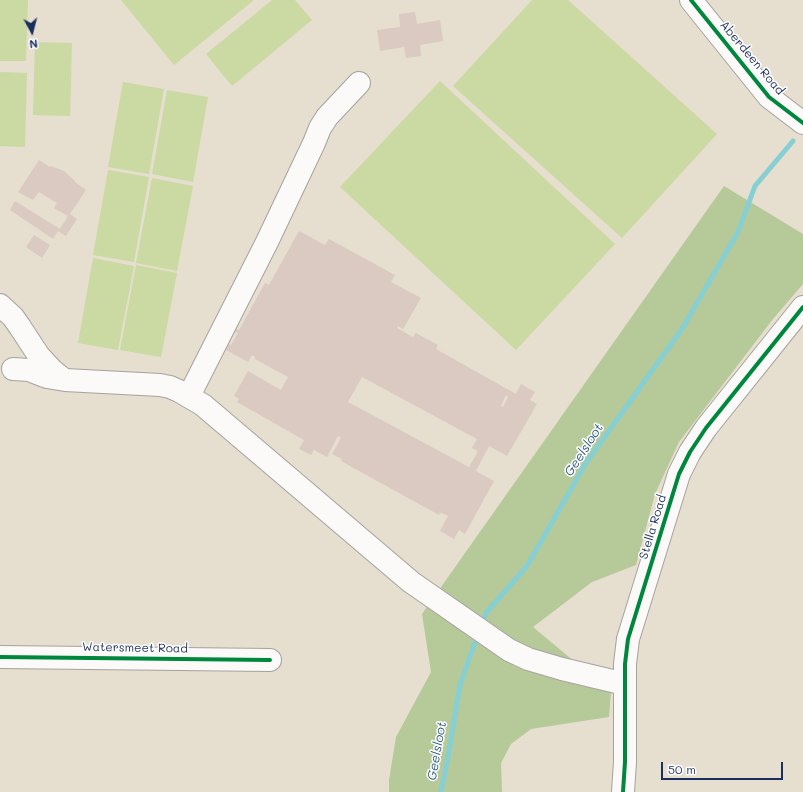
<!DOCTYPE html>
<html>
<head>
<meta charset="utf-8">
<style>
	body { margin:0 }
	#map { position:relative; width:803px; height:792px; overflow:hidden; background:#e6dece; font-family:Mali,sans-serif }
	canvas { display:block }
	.north { position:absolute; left:12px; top:12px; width:40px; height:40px; -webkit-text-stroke:3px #fff; paint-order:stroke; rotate:173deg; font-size:11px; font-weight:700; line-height:16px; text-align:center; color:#1b2f5e }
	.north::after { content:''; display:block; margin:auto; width:14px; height:18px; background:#1b2f5e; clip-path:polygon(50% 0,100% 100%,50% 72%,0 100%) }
	.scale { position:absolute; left:661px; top:762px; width:122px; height:18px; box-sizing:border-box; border:2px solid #1b2f5e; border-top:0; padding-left:5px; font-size:12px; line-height:14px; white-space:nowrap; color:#1b2f5e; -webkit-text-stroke:3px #fff; paint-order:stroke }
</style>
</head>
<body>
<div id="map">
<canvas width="803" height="792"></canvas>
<div class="north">N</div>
<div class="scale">50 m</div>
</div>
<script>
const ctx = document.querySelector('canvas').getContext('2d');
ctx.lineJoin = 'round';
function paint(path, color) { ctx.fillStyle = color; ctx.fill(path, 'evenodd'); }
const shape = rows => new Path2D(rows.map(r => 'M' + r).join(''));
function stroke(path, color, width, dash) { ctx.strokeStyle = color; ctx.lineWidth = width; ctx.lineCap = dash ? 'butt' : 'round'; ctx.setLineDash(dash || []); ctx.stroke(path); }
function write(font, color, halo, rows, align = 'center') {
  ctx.font = font + ' Mali,sans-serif'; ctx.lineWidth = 3; ctx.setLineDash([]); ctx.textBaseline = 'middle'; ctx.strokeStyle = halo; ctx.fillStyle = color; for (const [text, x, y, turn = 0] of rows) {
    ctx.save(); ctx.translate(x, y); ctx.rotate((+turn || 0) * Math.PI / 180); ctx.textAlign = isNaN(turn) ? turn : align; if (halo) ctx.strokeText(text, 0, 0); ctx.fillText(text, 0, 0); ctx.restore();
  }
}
const green = shape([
	[0,0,28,0,26,61,0,61],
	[121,0,254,0,174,65],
	[272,0,295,0,312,20,232,86,206,54],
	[532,0,568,0,717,134,622,238,453,86],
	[35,42,72,43,70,116,33,115],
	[0,72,27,73,25,147,0,146],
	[440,81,615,244,516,350,340,187],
	[123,82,164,89,149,174,108,167],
	[167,90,208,97,193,182,152,174],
	[108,170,149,177,134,262,93,255],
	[152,178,193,186,177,271,136,263],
	[93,258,134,266,118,350,78,343],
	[136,265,177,273,161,357,120,350]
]);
const forest = shape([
	[724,186,803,234,803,284,773,319,679,442,655,494,636,565,592,582,533,627,611,692,609,717,531,729,511,744,501,763,502,792,389,792,389,780,396,737,431,672,422,614]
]);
const stream = shape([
	[482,625,486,613,527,566,586,463,682,329,738,232,755,186,793,141],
	[441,792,448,757,460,685,478,634]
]);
const building = shape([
	[415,12,417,24,440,20,443,41,420,45,421,56,406,58,404,47,380,51,377,30,400,27,399,14],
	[39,160,50,167,51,166,64,171,75,181,75,182,86,190,70,214,77,219,66,236,58,231,53,239,10,210,15,201,60,229,68,216,54,208,57,203,39,192,33,200,18,192],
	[299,231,325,245,329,239,395,275,391,282,421,298,403,329,398,326,397,328,413,337,416,333,438,345,436,349,516,394,521,384,535,392,530,400,537,404,507,456,489,446,476,471,494,481,465,534,459,530,454,539,440,531,448,516,442,513,440,513,439,515,341,461,342,459,332,454,341,438,338,436,327,457,314,450,311,455,299,449,304,440,237,402,239,399,234,396,248,371,281,390,288,377,255,359,255,357,252,355,248,362,226,350,229,344,231,345,238,333,235,332,236,329,239,330,265,283,269,285],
	[362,377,477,439,472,448,478,451,469,467,348,402],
	[506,395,508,397,503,407,501,406],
	[34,235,50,245,42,258,26,247]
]);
const minor = shape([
	[691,0,769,97,803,123],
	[0,305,13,317,20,327,39,356,52,370,62,378],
	[13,369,29,370,47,377,65,380,160,385,170,387,179,391,203,405,411,582,509,650,528,659,562,669,625,684],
	[189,396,267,242,314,143,320,128,327,117,359,83],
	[0,657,270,660],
	[623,792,625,762,625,664,628,639,679,474,690,452,706,428,803,307]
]);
const cycleway = shape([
	[691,0,769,97,803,123],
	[0,657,270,660],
	[623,792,625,762,625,664,628,639,679,474,690,452,706,428,803,307]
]);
const streetNames = [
	["Aberdeen Road",752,58,50],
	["Stella Road",653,527,-73],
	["Watersmeet Road",135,648,1]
];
const waterNames = [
	["Geelsloot",584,450,-57],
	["Geelsloot",437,751,-80]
];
paint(green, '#cadaa2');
paint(forest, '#b6c999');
stroke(stream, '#86cfd2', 5);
paint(building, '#dbcac2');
stroke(minor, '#a5a39f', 24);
stroke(minor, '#fbfaf8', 22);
stroke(cycleway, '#00873e', 4);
write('12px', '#1b2f5e', '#fff', streetNames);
write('italic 13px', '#2f5d81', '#fff', waterNames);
</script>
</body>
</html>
